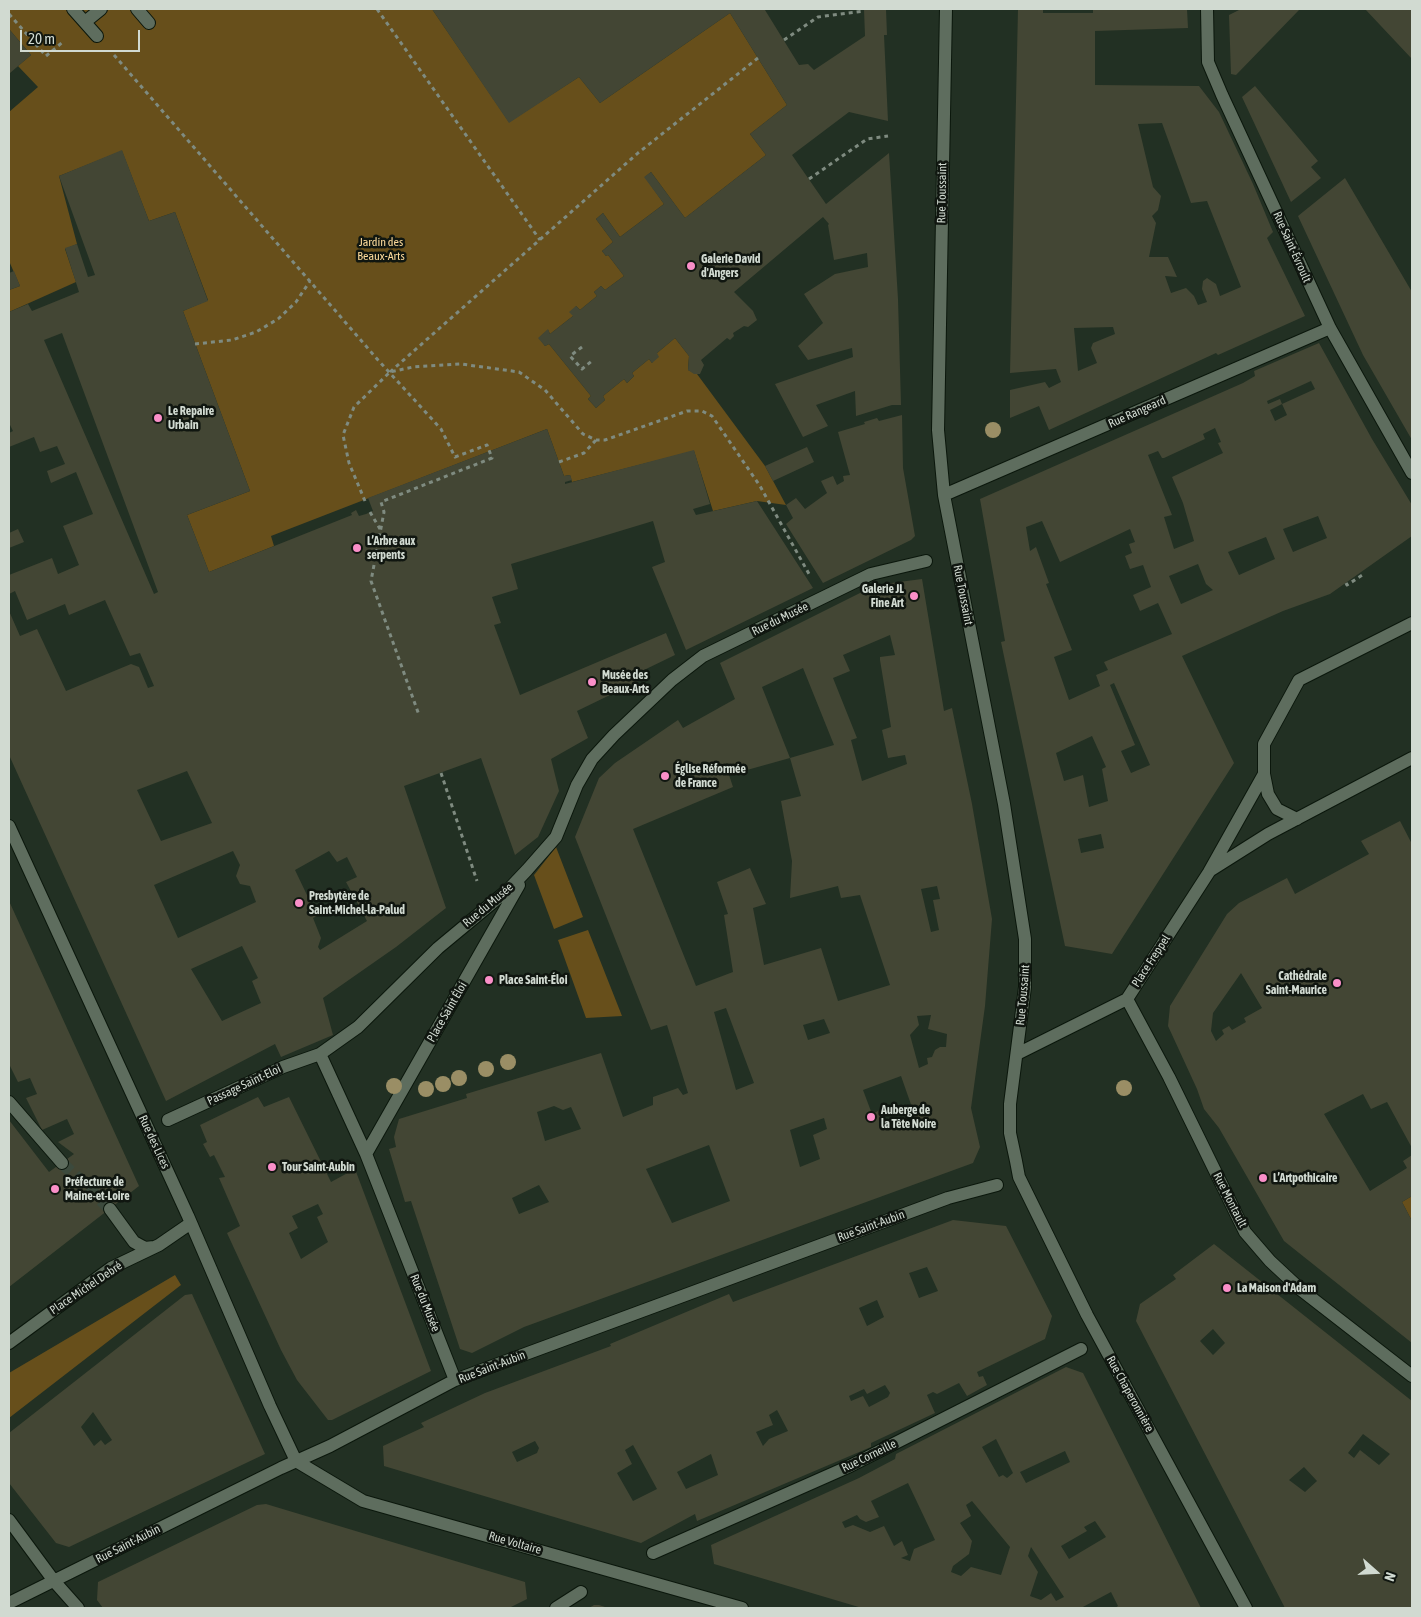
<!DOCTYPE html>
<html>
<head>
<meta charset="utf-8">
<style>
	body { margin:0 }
	#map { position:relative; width:1421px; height:1617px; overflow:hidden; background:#223023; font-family:"Asap Condensed",sans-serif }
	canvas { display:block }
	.frame { position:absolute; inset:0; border:10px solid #d1dad1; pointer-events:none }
	.north { position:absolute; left:1351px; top:1547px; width:50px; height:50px; -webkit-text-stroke:4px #101610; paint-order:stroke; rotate:109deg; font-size:14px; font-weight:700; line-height:20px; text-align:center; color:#d1dad1 }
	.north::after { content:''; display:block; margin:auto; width:18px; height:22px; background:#d1dad1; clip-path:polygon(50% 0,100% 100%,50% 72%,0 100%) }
	.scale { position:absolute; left:20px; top:30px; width:120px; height:22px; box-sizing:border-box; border:2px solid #d1dad1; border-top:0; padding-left:6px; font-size:15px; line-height:18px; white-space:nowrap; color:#d1dad1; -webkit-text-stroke:4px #101610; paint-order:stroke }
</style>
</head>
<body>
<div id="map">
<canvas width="1421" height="1617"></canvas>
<div class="frame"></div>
<div class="north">N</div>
<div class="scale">20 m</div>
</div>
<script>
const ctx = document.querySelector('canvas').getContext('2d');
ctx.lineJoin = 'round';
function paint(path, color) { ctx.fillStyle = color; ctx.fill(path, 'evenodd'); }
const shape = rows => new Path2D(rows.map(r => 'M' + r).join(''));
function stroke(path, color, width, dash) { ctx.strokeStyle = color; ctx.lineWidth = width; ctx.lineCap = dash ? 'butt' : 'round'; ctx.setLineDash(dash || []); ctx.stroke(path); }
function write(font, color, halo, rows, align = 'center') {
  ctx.font = font + ' "Asap Condensed",sans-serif'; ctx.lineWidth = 5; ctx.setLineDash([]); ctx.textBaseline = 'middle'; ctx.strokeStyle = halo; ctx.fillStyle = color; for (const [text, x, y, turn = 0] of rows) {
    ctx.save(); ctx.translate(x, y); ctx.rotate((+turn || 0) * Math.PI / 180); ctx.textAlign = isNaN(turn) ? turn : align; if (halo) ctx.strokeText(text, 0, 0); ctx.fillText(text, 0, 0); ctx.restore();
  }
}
const green = shape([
	[9,9,432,9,509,122,579,77,600,103,730,13,787,105,750,134,766,155,685,218,651,172,645,177,664,204,620,237,603,213,596,219,613,242,602,251,606,256,608,255,624,276,605,290,601,286,594,292,597,296,580,310,576,306,573,316,550,334,548,330,539,338,545,346,549,344,591,396,588,399,596,408,605,400,603,396,624,379,627,383,634,376,632,373,649,359,652,363,657,353,675,338,689,356,688,370,697,374,765,466,786,505,757,501,713,511,694,451,572,482,570,475,564,476,547,429,271,536,274,546,209,572,187,515,250,491,183,311,208,300,175,212,149,221,122,151,59,176,77,244,65,249,76,282,9,312,9,290,20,286,9,261,9,112,38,87,18,66,31,55,9,29],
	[556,847,583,917,554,929,534,875],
	[588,930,622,1016,586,1018,558,940],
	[1412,1196,1412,1221,1402,1202],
	[175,1275,181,1285,9,1418,9,1373]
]);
const building = shape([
	[432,9,768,9,765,10,799,65,808,64,814,70,865,36,864,9,886,9,887,35,884,35,888,121,849,112,792,155,826,204,889,153,898,299,901,405,892,405,856,416,855,391,816,405,828,426,803,437,775,384,853,357,852,348,808,360,798,346,823,323,804,294,835,274,868,267,867,253,834,260,828,225,829,224,823,217,734,292,753,311,757,320,748,327,744,326,733,333,734,336,730,340,727,338,701,360,704,365,700,374,694,374,688,370,689,356,675,338,657,353,659,357,652,363,649,359,632,373,634,376,627,383,624,379,603,396,605,400,596,408,588,399,591,396,549,344,545,346,538,338,548,329,550,334,573,316,569,312,576,306,580,310,597,296,594,292,601,286,605,290,624,276,608,255,606,256,602,251,613,242,596,219,603,213,620,237,664,204,644,177,651,172,685,218,766,155,750,134,787,105,730,13,600,103,579,77,509,123],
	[1018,9,1043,9,1043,13,1093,13,1093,9,1187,9,1188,28,1095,31,1095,85,1199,86,1219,112,1253,184,1273,232,1267,238,1305,316,1218,355,1216,353,1049,430,1039,406,1010,418,1010,390,1045,382,1049,388,1061,382,1056,369,1010,373],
	[1162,123,1191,203,1207,201,1241,287,1220,296,1216,284,1207,278,1203,281,1202,289,1207,302,1198,305,1194,296,1186,288,1171,293,1165,276,1177,277,1168,257,1149,257,1156,223,1152,216,1158,210,1161,196,1153,187,1138,124],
	[1113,327,1115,334,1093,343,1091,348,1097,363,1078,371,1074,328],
	[1241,9,1300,9,1236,75,1231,74,1229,15],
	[1365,9,1412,9,1412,59],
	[9,29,31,55,10,73,9,72],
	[1255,86,1318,161,1311,167,1321,178,1291,202,1242,97],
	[122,150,149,221,175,212,208,301,183,311,250,491,187,515,209,572,352,515,351,513,356,510,359,516,366,514,373,511,368,498,547,429,564,476,570,475,572,480,565,482,565,484,694,450,710,504,693,509,696,515,757,501,813,588,686,650,652,567,665,562,653,521,511,564,518,589,492,597,501,623,494,625,520,695,666,633,675,655,644,670,647,677,577,711,588,738,551,759,559,791,538,837,515,855,481,758,404,786,446,908,396,947,323,998,333,1035,281,1057,275,1044,166,1101,9,755,9,611,20,636,37,629,66,691,131,664,139,667,148,688,154,686,140,653,130,656,105,600,69,615,65,604,27,620,15,591,9,594,9,575,52,558,58,574,79,565,63,526,93,514,76,472,51,483,47,471,65,464,57,446,40,452,34,437,9,447,9,433,13,431,9,423,9,312,28,304,32,311,79,292,65,248,77,244,88,277,95,275,59,176],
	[62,333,158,592,154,594,44,340],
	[187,771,212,823,161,841,137,790],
	[233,851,240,865,236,876,240,884,250,886,256,902,178,938,154,885],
	[329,851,337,862,347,857,357,877,346,882,367,921,320,950,318,947,321,938,313,918,317,916,295,870],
	[242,946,258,978,252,981,261,1003,222,1021,191,969],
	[1345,178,1412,292,1412,440,1363,355,1298,216],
	[14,271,20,286,9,290,9,273],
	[1319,343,1372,439,1412,505,1412,536,1330,594,1283,611,1182,656,1234,763,1112,954,1065,946,1001,642,1005,641,980,499,1243,383,1255,376,1254,371],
	[1311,381,1315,389,1282,404,1280,399,1268,404,1267,401],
	[1282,404,1287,415,1275,421,1270,410],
	[1215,428,1221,442,1218,443,1223,453,1172,477,1183,503,1194,541,1174,549,1164,517,1172,515,1148,455,1158,451,1162,458,1164,458,1205,439,1203,434],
	[1318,516,1327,538,1293,552,1283,529],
	[1042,521,1060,562,1130,529,1135,542,1129,544,1132,553,1125,556,1130,569,1143,565,1151,587,1133,595,1140,611,1158,603,1172,634,1104,662,1108,670,1096,675,1100,686,1069,700,1054,657,1072,650,1046,584,1049,583,1036,547,1030,551,1026,527],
	[1266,537,1275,559,1239,575,1228,552],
	[1198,564,1206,584,1213,590,1181,604,1169,576],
	[1114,683,1150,765,1131,773,1121,751,1135,745,1110,685],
	[1092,736,1106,767,1102,769,1108,801,1089,807,1083,775,1064,781,1056,753],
	[1101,834,1104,848,1081,853,1078,839],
	[902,415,903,468,915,536,911,540,823,583,786,524,793,518,786,505,796,498,805,509,827,493,821,481,833,476,837,485,844,481,843,476,850,475,838,432,865,424,864,422,877,418,879,421],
	[807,447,814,462,773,481,765,466],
	[18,529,24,542,9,548,9,533],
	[922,579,944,711,952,708,972,804,992,919,985,1006,971,1108,980,1147,973,1163,524,1327,472,1353,460,1349,411,1201,405,1202,389,1149,396,1147,394,1137,399,1119,467,1098,466,1094,601,1053,623,1117,653,1105,653,1097,678,1088,683,1095,688,1093,667,1025,651,1030,575,837,599,778,615,763,678,720,683,728,735,699,720,663,876,585],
	[890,635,895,655,880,657,880,660,891,727,882,730,888,758,905,755,907,764,862,781,851,740,857,738,833,678,850,671,843,655],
	[803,668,834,745,790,758,801,796,781,801,792,861,790,898,838,886,841,898,860,895,890,985,838,1001,821,948,764,965,753,908,766,904,750,868,717,882,728,914,724,915,733,972,696,986,633,829,733,787,729,775,790,758,762,687],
	[937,886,940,899,933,900,939,930,931,932,921,889],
	[726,1008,754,1083,736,1090,714,1012],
	[931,1015,928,1029,947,1034,946,1047,940,1047,935,1050,932,1057,927,1058,928,1064,919,1068,910,1035,919,1025,917,1016],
	[824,1019,830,1033,808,1040,803,1025],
	[901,1076,914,1113,883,1125,878,1111,872,1114,863,1090],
	[554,1106,563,1110,571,1107,581,1129,545,1141,537,1112],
	[824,1118,827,1129,813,1135,820,1159,800,1167,790,1130],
	[709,1145,730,1201,672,1223,646,1169],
	[539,1185,549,1202,519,1214,512,1198],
	[1400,821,1412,844,1412,1148,1387,1102,1371,1109,1363,1094,1324,1114,1370,1191,1407,1168,1403,1161,1412,1155,1412,1196,1402,1202,1412,1221,1412,1343,1284,1241,1219,1128,1204,1109,1197,1089,1168,1026,1170,1006,1227,914,1239,903,1287,878,1295,894,1369,854,1361,841],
	[1241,973,1262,1008,1244,1018,1246,1022,1232,1030,1229,1026,1222,1030,1224,1034,1216,1041,1211,1031,1213,1013],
	[9,901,139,1186,9,1287,9,1120,49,1172,74,1154,58,1142,74,1134,67,1119,42,1130,26,1098,37,1094,30,1078,18,1082,9,1064],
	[258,1097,264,1107,289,1097,331,1182,355,1169,431,1371,332,1420,328,1420,297,1380,281,1350,227,1233,240,1226,219,1178,225,1177,214,1155,210,1157,203,1144,207,1142,200,1125],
	[318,1204,323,1214,317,1217,328,1242,301,1259,289,1233,298,1228,292,1216],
	[953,1220,1006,1226,1052,1316,1045,1339,977,1372,979,1377,983,1376,987,1385,967,1396,959,1383,937,1394,933,1392,927,1395,935,1413,871,1443,871,1447,697,1521,695,1514,641,1543,384,1466,383,1446,424,1427,421,1423,485,1393,611,1346,610,1344,729,1294,733,1302],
	[927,1267,938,1291,919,1298,909,1273],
	[877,1300,884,1317,867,1326,859,1308],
	[885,1385,890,1393,888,1397,869,1407,863,1396,851,1401,849,1396,864,1389,867,1394],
	[777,1410,788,1431,769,1439,763,1446,756,1432,773,1425,769,1415],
	[535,1441,539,1448,537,1453,517,1462,512,1452],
	[633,1445,657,1489,633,1501,617,1473,632,1464,625,1450],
	[711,1454,718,1475,686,1489,677,1472],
	[1214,1244,1412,1401,1412,1608,1285,1608,1136,1321,1140,1304,1176,1279,1173,1275],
	[1213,1329,1225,1343,1213,1355,1200,1341],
	[1363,1434,1390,1454,1379,1465,1360,1450,1354,1458,1348,1453],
	[1304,1467,1317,1481,1305,1492,1289,1480],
	[192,1294,265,1454,69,1547,56,1543,9,1483,9,1433,185,1295],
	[93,1412,112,1440,105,1445,101,1440,94,1446,81,1427],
	[1066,1367,1083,1373,1201,1608,1115,1608,1118,1606,1111,1592,1081,1608,862,1608,714,1564,711,1545,859,1478,895,1459,896,1454],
	[996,1439,1013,1473,1007,1478,1003,1475,999,1477,982,1447],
	[1065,1451,1070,1462,1026,1483,1020,1472],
	[908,1483,935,1540,914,1549,910,1561,901,1558,908,1555,902,1541,894,1546,884,1526,870,1532,853,1525,845,1528,842,1522,857,1515,860,1519,866,1522,879,1517,871,1501],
	[972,1501,1010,1547,1001,1575,971,1567,961,1576,951,1572,953,1566,969,1554,972,1541,960,1523,971,1516,966,1505],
	[1095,1521,1106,1537,1069,1559,1061,1546,1087,1531,1084,1527],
	[1031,1547,1064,1597,1056,1601,1051,1593,1041,1600,1030,1596,1038,1572,1028,1556],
	[266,1504,525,1582,527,1599,509,1608,103,1608,97,1600,98,1582,257,1505],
	[594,1605,599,1605,608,1608,589,1608]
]);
const minorTunnel = shape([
	[62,1163,110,1209]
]);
const path = shape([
	[377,9,540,240],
	[9,14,46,56,64,41],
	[784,40,818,17,864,11],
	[114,55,378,360,441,429,455,457,487,445,492,458,381,502,384,512,371,581,419,715],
	[809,179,867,139,888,136],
	[195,344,232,340,256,332,278,319,296,302,310,281],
	[582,347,570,356,582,369,593,360],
	[390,372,638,153,758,58],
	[559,462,584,453,596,440],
	[365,501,349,463,343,435,354,407,390,372,413,367,461,364,519,372,545,390,583,434,596,440,605,440,687,411,702,411,712,416,760,486,809,574],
	[370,512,380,529],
	[1346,583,1347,585,1364,574],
	[441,773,477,881]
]);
const minor = shape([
	[73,9,97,36],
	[137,9,149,23],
	[946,9,938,430,944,495,1004,804,1025,939,1025,987,1010,1104,1010,1133,1016,1161,1019,1177,1087,1315,1246,1608],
	[1207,9,1208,62,1222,95,1330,328,1412,473],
	[85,22,101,9],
	[944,495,1330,328],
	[1297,819,1277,809,1268,794,1264,774,1264,744,1299,680,1412,623],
	[9,826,188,1216,270,1406,296,1461,363,1501,742,1608],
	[1211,870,1268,834,1412,758],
	[1127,999,1169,1077,1245,1232,1270,1261,1300,1289,1412,1376],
	[320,1054,366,1154,455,1380],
	[1017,1054,1127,999,1209,872,1264,774],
	[9,1102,62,1163],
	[168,1120,283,1067,320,1054,358,1027,438,948,509,889,527,870,556,837,577,785,592,759,614,735,672,680,703,656,871,574,926,561],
	[366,1154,519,885],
	[110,1209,134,1242,145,1248,154,1247],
	[9,1343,111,1268,159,1245,191,1223],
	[9,1520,54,1581,78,1608],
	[653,1553,850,1466,1081,1349],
	[9,1603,281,1468,330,1446,455,1380,948,1198,997,1185],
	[556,1608,581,1592]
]);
const trees = [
	[993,430],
	[508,1062],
	[486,1069],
	[459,1078],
	[443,1084],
	[394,1086],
	[1124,1088],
	[426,1089]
];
const markers = [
	[691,266,5,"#fa8fc8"],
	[158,418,5,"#fa8fc8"],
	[357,548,5,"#fa8fc8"],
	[914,596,5,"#fa8fc8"],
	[592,682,5,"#fa8fc8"],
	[665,776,5,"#fa8fc8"],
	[299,903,5,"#fa8fc8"],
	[489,980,5,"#fa8fc8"],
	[1337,983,5,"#fa8fc8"],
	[871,1117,5,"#fa8fc8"],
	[272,1167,5,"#fa8fc8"],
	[1263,1178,5,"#fa8fc8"],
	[55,1189,5,"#fa8fc8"],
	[1227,1288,5,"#fa8fc8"]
];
const streetNames = [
	["Rue Toussaint",942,193,-89],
	["Rue Saint-Évroult",1292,247,66],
	["Rue Rangeard",1137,412,-24],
	["Rue Toussaint",963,595,79],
	["Rue du Musée",780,619,-26],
	["Rue du Musée",488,905,-40],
	["Place Freppel",1151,961,-57],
	["Rue Toussaint",1023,995,-85],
	["Place Saint Éloi",447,1012,-60],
	["Passage Saint-Eloi",244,1085,-25],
	["Rue des Lices",154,1142,65],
	["Rue Montault",1230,1200,63],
	["Rue Saint-Aubin",871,1226,-20],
	["Place Michel Debré",86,1288,-34],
	["Rue du Musée",425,1303,68],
	["Rue Saint-Aubin",492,1367,-21],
	["Rue Chaperonnière",1130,1394,61],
	["Rue Corneille",869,1456,-26],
	["Rue Voltaire",515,1543,16],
	["Rue Saint-Aubin",128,1544,-27]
];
const parkNames = [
	["Jardin des",381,242],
	["Beaux-Arts",381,256]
];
const poiNames = [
	["Galerie David",701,259],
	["d'Angers",701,273],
	["Le Repaire",168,411],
	["Urbain",168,425],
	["L’Arbre aux",367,541],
	["serpents",367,555],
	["Galerie JL",904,589,"right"],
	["Fine Art",904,603,"right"],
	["Musée des",602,675],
	["Beaux-Arts",602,689],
	["Église Réformée",675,769],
	["de France",675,783],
	["Presbytère de",309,896],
	["Saint-Michel-la-Palud",309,910],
	["Cathédrale",1327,976,"right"],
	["Saint-Maurice",1327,990,"right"],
	["Place Saint-Éloi",499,980],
	["Auberge de",881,1110],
	["la Tête Noire",881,1124],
	["Tour Saint-Aubin",282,1167],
	["L’Artpothicaire",1273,1178],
	["Préfecture de",65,1182],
	["Maine-et-Loire",65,1196],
	["La Maison d'Adam",1237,1288]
];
paint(green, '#674f1b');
paint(building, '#434634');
stroke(minorTunnel, '#3c4a3d', 12, [12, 6]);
stroke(minor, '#0b170c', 14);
stroke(path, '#7f8b80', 3, [4, 4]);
stroke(minor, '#5e6d5e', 12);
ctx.fillStyle = '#9a8e65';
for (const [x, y] of trees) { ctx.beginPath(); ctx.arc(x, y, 8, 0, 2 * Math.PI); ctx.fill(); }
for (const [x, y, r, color] of markers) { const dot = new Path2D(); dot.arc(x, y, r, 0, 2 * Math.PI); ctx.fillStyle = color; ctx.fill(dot); stroke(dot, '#101610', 2); }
write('12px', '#d1dad1', '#101610', streetNames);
write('12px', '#fcda9b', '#101610', parkNames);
write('bold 12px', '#d1dad1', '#101610', poiNames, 'left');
</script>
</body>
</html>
